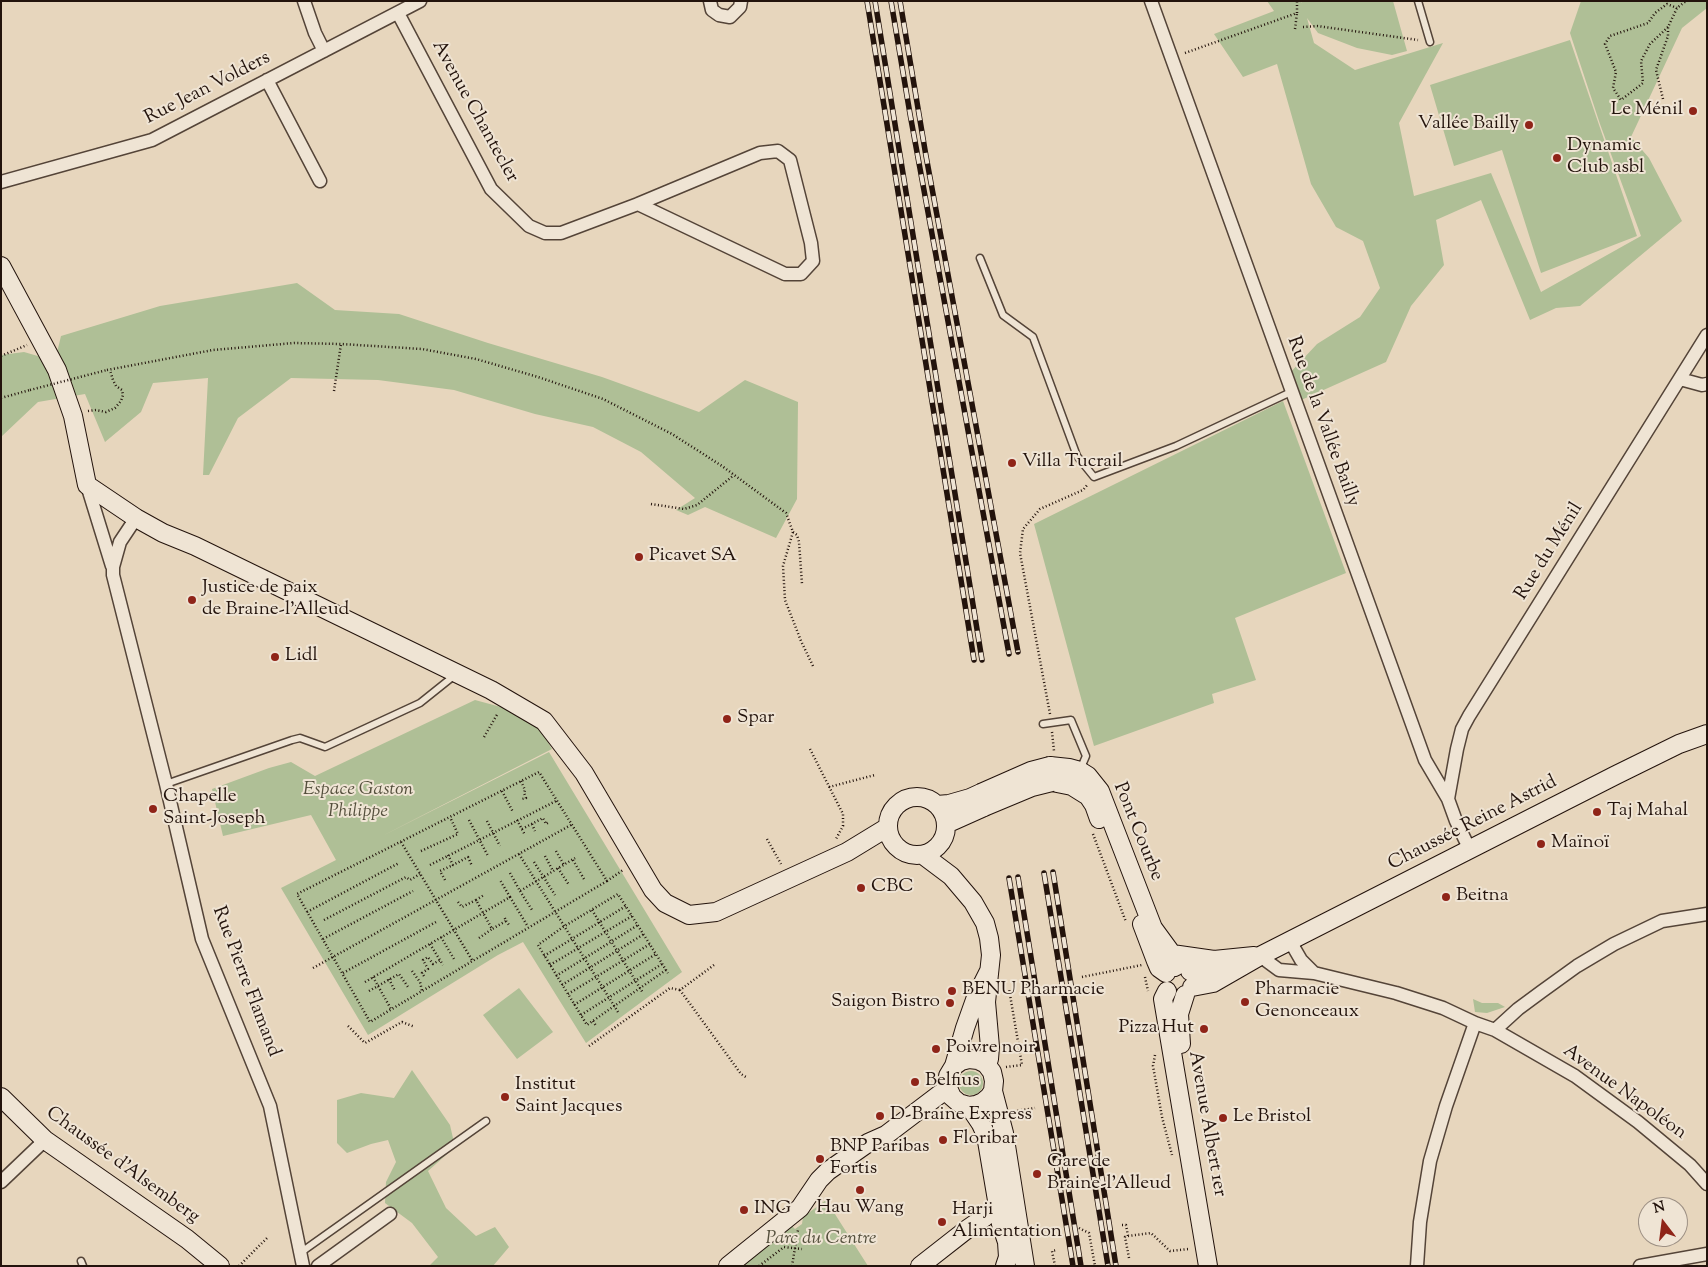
<!DOCTYPE html>
<html>
<head>
<meta charset="utf-8">
<style>
	body { margin:0 }
	#map { position:relative; width:1708px; height:1267px; overflow:hidden; background:#e7d6bd; font-family:"Sorts Mill Goudy",serif }
	canvas { display:block }
	.frame { position:absolute; inset:0; border:2px solid #23130c; pointer-events:none }
	.north { position:absolute; left:1638px; top:1197px; width:50px; height:50px; box-sizing:border-box; background:#efe4d4; border:1px solid #9d9084; border-radius:50%; rotate:345deg; font-size:14px; font-weight:700; line-height:20px; text-align:center; color:#23130c }
	.north::after { content:''; display:block; margin:auto; width:18px; height:22px; background:#8f2418; clip-path:polygon(50% 0,100% 100%,50% 72%,0 100%) }
</style>
</head>
<body>
<div id="map">
<canvas width="1708" height="1267"></canvas>
<div class="frame"></div>
<div class="north">N</div>
</div>
<script>
const ctx = document.querySelector('canvas').getContext('2d');
ctx.lineJoin = 'round';
function paint(path, color) { ctx.fillStyle = color; ctx.fill(path, 'evenodd'); }
const shape = rows => new Path2D(rows.map(r => 'M' + r).join(''));
function stroke(path, color, width, dash) { ctx.strokeStyle = color; ctx.lineWidth = width; ctx.lineCap = dash ? 'butt' : 'round'; ctx.setLineDash(dash || []); ctx.stroke(path); }
function write(font, color, halo, rows, align = 'center') {
  ctx.font = font + ' "Sorts Mill Goudy",serif'; ctx.lineWidth = 4; ctx.setLineDash([]); ctx.textBaseline = 'middle'; ctx.strokeStyle = halo; ctx.fillStyle = color; for (const [text, x, y, turn = 0] of rows) {
    ctx.save(); ctx.translate(x, y); ctx.rotate((+turn || 0) * Math.PI / 180); ctx.textAlign = isNaN(turn) ? turn : align; if (halo) ctx.strokeText(text, 0, 0); ctx.fillText(text, 0, 0); ctx.restore();
  }
}
const green = shape([
	[1267,1,1301,1,1301,3,1302,1,1393,1,1407,51,1392,55,1357,48,1318,33,1307,18,1314,43,1355,70,1443,43,1399,123,1414,196,1491,173,1541,292,1641,236,1600,124,1570,33,1581,1,1707,1,1707,8,1682,28,1631,137,1649,158,1682,221,1580,306,1556,308,1530,320,1481,200,1436,220,1444,265,1411,306,1386,362,1299,401,1288,375,1317,344,1360,317,1380,288,1363,241,1336,227,1311,184,1277,64,1243,77,1214,34,1274,11],
	[1570,40,1637,236,1541,273,1502,150,1454,166,1430,85],
	[297,283,335,310,399,314,488,343,602,377,699,412,745,380,798,402,797,499,776,538,705,507,688,515,676,510,695,498,641,452,593,427,535,414,454,390,378,380,291,378,238,418,209,475,203,475,208,378,153,383,141,412,105,442,85,394,38,402,1,437,1,355,24,352,55,361,61,336,160,306],
	[1283,401,1346,573,1235,618,1256,680,1212,694,1214,703,1094,746,1034,524],
	[475,700,523,713,542,732,552,749,382,836,549,752,682,972,586,1043,523,942,498,955,368,1035,281,888,336,860,311,815,223,836,212,789,269,768,291,762,315,776],
	[519,988,553,1032,517,1059,483,1015],
	[1473,999,1482,1003,1498,1003,1505,1007,1487,1013,1475,1012],
	[412,1070,450,1125,455,1147,428,1171,446,1208,476,1236,495,1227,509,1247,493,1266,429,1266,438,1257,412,1223,385,1203,386,1182,396,1162,388,1140,371,1144,347,1153,337,1143,337,1100,361,1093,394,1098],
	'959 1083a12 12 0 1 1 24 0a12 12 0 1 1-24 0Z',
	[826,1200,868,1266,739,1266,792,1226,795,1229,802,1224,803,1217]
]);
const path = shape([
	[1303,27,1317,26,1418,40],
	[1668,27,1650,44,1641,61,1643,83,1621,100,1613,88,1616,72,1605,44,1610,36,1648,23,1655,13,1667,4,1677,8],
	[1295,29,1297,13],
	[1185,53,1297,13,1297,1],
	[1663,99,1656,70,1668,36,1668,27,1677,8,1686,1],
	[1,356,27,345],
	[107,370,213,350,294,343,341,344,422,349,476,359,538,377,603,399,672,434,722,466,786,513,793,532,783,566,785,600,801,641,813,666],
	[334,391,341,344],
	[1,398,30,390],
	[88,411,96,410,106,412,115,408,121,401,123,395,122,390,116,386,113,380,110,370],
	[651,504,684,509,697,505,734,475],
	[793,532,797,535,799,542,802,584],
	[1050,714,1020,553,1023,529,1040,509,1083,490,1088,484],
	[1052,732,1054,751],
	[484,737,498,713],
	[810,749,843,814,843,826,836,839],
	[521,781,525,790,524,793,526,798,522,799],
	[829,787,875,775],
	[502,791,513,812],
	[469,820,488,856],
	[517,820,525,835],
	[487,821,500,846],
	[532,824,535,831],
	[522,829,543,818,546,824,549,822],
	[1093,834,1126,922],
	[767,839,781,864],
	[401,842,472,960],
	[421,851,458,834,450,817],
	[556,851,564,865],
	[519,854,618,1012],
	[448,855,453,865,468,857,472,866],
	[545,856,553,871],
	[573,860,584,879],
	[534,862,555,895],
	[430,865,556,801],
	[558,868,569,885],
	[510,873,520,891,575,858],
	[445,880,440,871,453,865],
	[607,881,370,1022,297,894,539,772,607,881,623,870],
	[520,891,532,910],
	[510,897,528,927],
	[476,900,484,895],
	[458,902,462,907,476,900,492,929,506,921,504,916],
	[592,910,643,993],
	[307,912,399,863],
	[324,920,406,877,410,880,420,874],
	[506,921,509,925],
	[441,937,454,959],
	[479,938,492,929],
	[323,939,413,891],
	[430,944,443,965],
	[544,956,626,906],
	[550,965,632,916],
	[714,965,680,990,741,1074,746,1077],
	[313,968,571,825],
	[666,970,587,1025,538,945,563,927,618,894,666,970,668,973],
	[412,971,420,982,422,991],
	[343,973,436,922],
	[424,976,422,973,428,969,423,960,428,957,433,964,440,960],
	[556,976,638,925],
	[373,977,391,1009],
	[1082,977,1142,965],
	[1145,977,1148,991],
	[389,979,395,991],
	[365,982,510,897,500,880],
	[562,985,644,934],
	[369,991,399,974,408,987],
	[568,994,650,944],
	[574,1005,656,954],
	[581,1015,662,964],
	[593,1021,596,1026],
	[348,1026,365,1043,402,1022,415,1027],
	[589,1046,670,988,680,990],
	[1155,1055,1153,1066,1162,1117,1172,1155],
	[1006,1067,1022,1065,1009,989],
	[1016,1113,1016,1111,1035,1108],
	[1122,1225,1126,1225,1128,1236],
	[1079,1228,1089,1233,1095,1266],
	[1129,1258,1125,1237,1128,1236,1151,1233,1170,1251,1189,1249],
	[239,1266,268,1237],
	[759,1266,784,1247,802,1249],
	[792,1266,798,1230],
	[1055,1266,1052,1251,1057,1250]
]);
const lane = shape([
	[1418,1,1430,42],
	[980,258,1003,315,1033,337,1077,456,1094,477,1176,446,1291,392],
	[1043,724,1071,720,1086,756,1080,770],
	[166,784,292,740,300,738,325,747,420,703,455,675],
	[300,1253,486,1121],
	[81,1261,83,1266]
]);
const street = shape([
	[304,1,315,33,324,51],
	[710,1,712,10,719,15,730,17,740,7,741,1],
	[1151,1,1425,760,1448,799,1456,821,1470,850],
	[398,13,491,189,529,226,545,233,561,233,638,204,760,153,778,151,790,160,811,243,813,261,801,274,785,274,638,204],
	[267,80,320,181],
	[1,182,152,140,420,1],
	[1680,379,1702,385,1707,384],
	[87,485,112,566],
	[136,518,120,542,113,567,113,575,166,784,202,939,270,1106,303,1266],
	[1448,799,1457,749,1462,729,1469,716,1707,335],
	[1290,941,1301,960,1314,973],
	[1260,956,1279,970,1314,973,1396,993,1443,1008,1475,1023,1495,1030,1575,1076,1638,1122,1690,1165,1707,1184],
	[1495,1030,1518,1009,1541,992,1577,966,1614,944,1662,921,1707,914],
	[1,1182,45,1140],
	[318,1266,390,1214],
	[1417,1266,1420,1222,1430,1161,1446,1106,1475,1023],
	[1640,1266,1707,1254]
]);
const secondary = shape([
	[1,266,57,370,73,416,87,485,136,518,163,533,195,546,491,690,544,721,584,773,653,890,665,903,689,915,716,912,847,852,888,827],
	[1050,766,1069,768,1080,771,1088,776,1100,791,1153,928,1172,954,1175,967],
	[1052,782,1072,786,1088,796,1094,805,1099,819],
	'888 826a29 29 0 1 1 58 0a29 29 0 1 1-58 0Z',
	[937,805,949,804,970,798,981,793],
	[946,824,984,807],
	[923,855,951,876,973,902,985,923,989,938,991,955,986,1002,990,1047,989,1059,986,1064],
	[1142,924,1156,961,1159,968,1166,973],
	[1172,954,1214,960,1254,956],
	[1190,971,1221,967],
	[1192,987,1213,983,1260,956,1616,775,1679,744,1707,734],
	[1167,991,1163,999,1208,1266],
	[1181,1044,1179,1014,1185,995],
	[954,1066,961,1061,969,1059,978,1060,986,1064,992,1072,994,1081,993,1091,989,1097,983,1102,976,1105,969,1106,959,1103,952,1097,948,1088,948,1076,954,1066,965,1028,976,997,989,971],
	[993,1091,1004,1133,1025,1266],
	[1,1097,45,1140,187,1239,220,1266],
	[969,1106,981,1124,986,1135,1001,1224,1007,1242,1008,1257,1005,1266],
	[728,1266,800,1208,819,1180,828,1171,868,1143,886,1135,948,1088],
	[920,1266,966,1230,985,1217,1005,1200]
]);
const rail = shape([
	[867,1,974,660],
	[875,1,982,660],
	[891,1,910,114,1009,654],
	[900,1,926,156,1018,652],
	[1053,872,1116,1266],
	[1044,873,1108,1266],
	[1018,877,1081,1266],
	[1009,878,1073,1266]
]);
const pathBridge = shape([
	[30,390,107,370]
]);
const secondaryBridge = shape([
	[981,793,1031,771,1050,766],
	[984,807,1032,787,1052,782]
]);
const markers = [
	[1693,111,5,"#8f2418"],
	[1529,125,5,"#8f2418"],
	[1557,158,5,"#8f2418"],
	[1012,463,5,"#8f2418"],
	[639,557,5,"#8f2418"],
	[192,600,5,"#8f2418"],
	[275,657,5,"#8f2418"],
	[727,719,5,"#8f2418"],
	[153,809,5,"#8f2418"],
	[1597,812,5,"#8f2418"],
	[1541,844,5,"#8f2418"],
	[861,888,5,"#8f2418"],
	[1446,897,5,"#8f2418"],
	[952,991,5,"#8f2418"],
	[1245,1002,5,"#8f2418"],
	[950,1003,5,"#8f2418"],
	[1204,1029,5,"#8f2418"],
	[936,1049,5,"#8f2418"],
	[915,1082,5,"#8f2418"],
	[505,1097,5,"#8f2418"],
	[880,1116,5,"#8f2418"],
	[1223,1118,5,"#8f2418"],
	[943,1140,5,"#8f2418"],
	[820,1159,5,"#8f2418"],
	[1037,1174,5,"#8f2418"],
	[860,1190,5,"#8f2418"],
	[744,1210,5,"#8f2418"],
	[942,1222,5,"#8f2418"]
];
const streetNames = [
	["Rue Jean Volders",208,89,-27],
	["Avenue Chantecler",474,112,61],
	["Rue de la Vallée Bailly",1322,422,70],
	["Rue du Ménil",1550,552,-58],
	["Chaussée Reine Astrid",1473,824,-27],
	["Pont Courbe",1137,832,68],
	["Rue Pierre Flamand",245,982,69],
	["Avenue Napoléon",1624,1093,36],
	["Avenue Albert 1er",1206,1124,80],
	["Chaussée d'Alsemberg",122,1166,36]
];
const poiNames = [
	["Le Ménil",1683,111,"right"],
	["Vallée Bailly",1519,125,"right"],
	["Dynamic",1567,147],
	["Club asbl",1567,169],
	["Villa Tucrail",1022,463],
	["Picavet SA",649,557],
	["Justice de paix",202,589],
	["de Braine-l'Alleud",202,611],
	["Lidl",285,657],
	["Spar",737,719],
	["Chapelle",163,798],
	["Saint-Joseph",163,820],
	["Taj Mahal",1607,812],
	["Maïnoï",1551,844],
	["CBC",871,888],
	["Beitna",1456,897],
	["BENU Pharmacie",962,991],
	["Pharmacie",1255,991],
	["Genonceaux",1255,1013],
	["Saigon Bistro",940,1003,"right"],
	["Pizza Hut",1194,1029,"right"],
	["Poivre noir",946,1049],
	["Belfius",925,1082],
	["Institut",515,1086],
	["Saint Jacques",515,1108],
	["D-Braine Express",890,1116],
	["Le Bristol",1233,1118],
	["Floribar",953,1140],
	["BNP Paribas",830,1148],
	["Fortis",830,1170],
	["Gare de",1047,1163],
	["Braine-l'Alleud",1047,1185],
	["Hau Wang",860,1209,"center"],
	["ING",754,1210],
	["Harji",952,1211],
	["Alimentation",952,1233]
];
const parkNames = [
	["Espace Gaston",358,791],
	["Philippe",358,813],
	["Parc du Centre",821,1240]
];
paint(green, '#afbf96');
stroke(lane, '#544438', 9);
stroke(street, '#544438', 15);
stroke(secondary, '#23130c', 20);
stroke(path, '#23130c', 2.5, [1, 2.5]);
stroke(lane, '#efe4d4', 6);
stroke(street, '#efe4d4', 12);
stroke(secondary, '#efe4d4', 18);
stroke(rail, '#23130c', 5.5);
stroke(rail, '#efe4d4', 4, [11]);
stroke(secondaryBridge, '#23130c', 20, []);
stroke(pathBridge, '#23130c', 2.5, [1, 2.5]);
stroke(secondaryBridge, '#efe4d4', 18);
for (const [x, y, r, color] of markers) { const dot = new Path2D(); dot.arc(x, y, r, 0, 2 * Math.PI); ctx.fillStyle = color; ctx.fill(dot); stroke(dot, '#efe4d4', 2); }
write('19px', '#23130c', '#efe4d4', streetNames);
write('19px', '#23130c', '#efe4d4', poiNames, 'left');
write('italic 19px', '#544f3c', '#efe4d4', parkNames);
</script>
</body>
</html>
